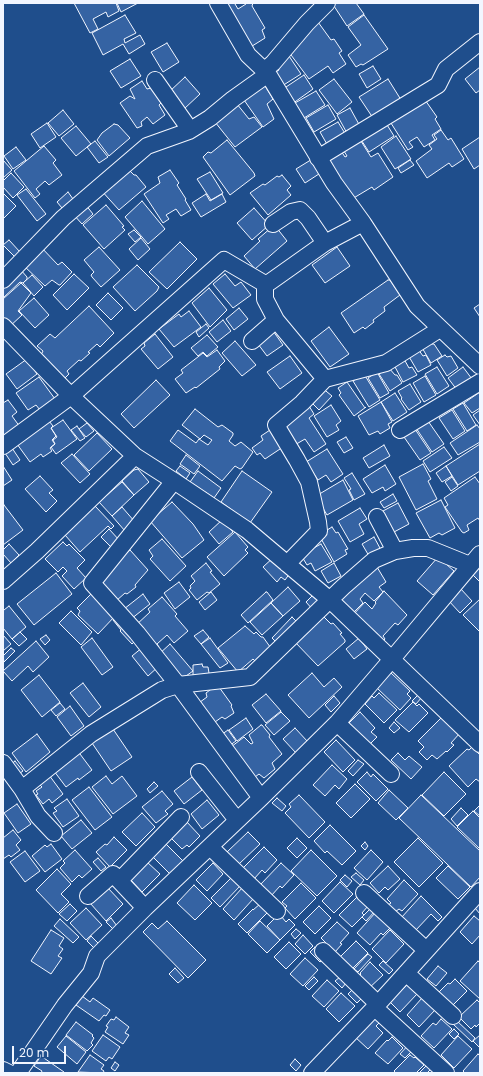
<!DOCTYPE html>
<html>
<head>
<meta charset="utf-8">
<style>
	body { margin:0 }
	#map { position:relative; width:483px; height:1076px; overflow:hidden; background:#1f4e8c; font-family:Poppins,sans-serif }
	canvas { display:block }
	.frame { position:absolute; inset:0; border:4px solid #f2f6ff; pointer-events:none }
	.scale { position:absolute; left:12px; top:1046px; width:54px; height:18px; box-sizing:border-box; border:2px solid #f2f6ff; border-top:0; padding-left:5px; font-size:12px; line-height:14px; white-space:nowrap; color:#f2f6ff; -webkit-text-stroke:3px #1f4e8c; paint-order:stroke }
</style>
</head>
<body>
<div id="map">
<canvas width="483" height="1076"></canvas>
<div class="frame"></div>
<div class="scale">20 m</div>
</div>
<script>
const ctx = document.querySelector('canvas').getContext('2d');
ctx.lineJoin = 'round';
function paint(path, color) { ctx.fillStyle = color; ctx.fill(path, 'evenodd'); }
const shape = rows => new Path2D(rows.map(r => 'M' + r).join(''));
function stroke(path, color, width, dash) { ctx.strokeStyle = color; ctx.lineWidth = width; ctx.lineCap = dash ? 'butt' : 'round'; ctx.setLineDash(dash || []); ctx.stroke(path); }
const building = shape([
	[74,3,116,3,119,11,108,17,106,12,93,19,98,29,90,33,74,3],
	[117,3,138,3,121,12,117,3],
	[223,3,237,3,235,4,238,9,246,4,246,3,253,3,252,6,265,28,262,30,265,38,249,48,223,3],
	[332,3,356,3,364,14,347,26,332,3],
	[125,15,136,33,124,39,125,43,140,35,145,44,129,54,123,44,103,55,92,33,125,15],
	[364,15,388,49,363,65,361,64,356,67,348,55,361,45,348,27,364,15],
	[318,22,331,40,334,39,342,51,339,53,346,64,333,73,328,66,309,79,288,51,318,22],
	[167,43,179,62,163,72,151,52,167,43],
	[289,56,301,74,282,86,274,73,279,70,277,65,289,56],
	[130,59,141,76,121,88,110,71,130,59],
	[373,66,381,79,367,88,359,74,373,66],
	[480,67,480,90,476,93,465,79,480,67],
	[304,75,313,89,292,104,283,89,304,75],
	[185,77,200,94,184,109,169,92,185,77],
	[334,79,352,102,337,114,319,90,334,79],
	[388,79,403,103,375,121,359,97,388,79],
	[142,81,147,89,151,88,161,103,159,105,165,115,153,124,147,117,141,122,142,126,137,128,120,103,130,96,135,99,130,89,142,81],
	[265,86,273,99,267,104,274,119,263,127,244,100,265,86],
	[316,91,325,105,304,118,295,103,316,91],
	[423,97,437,117,435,119,441,129,432,135,435,140,424,147,417,137,409,142,413,147,408,150,389,120,423,97],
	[237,104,249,119,254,117,262,127,235,147,215,122,237,104],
	[328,105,336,119,314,132,306,118,328,105],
	[350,108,361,128,348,135,337,115,350,108],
	[63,110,74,124,59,136,48,123,63,110],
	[384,120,394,136,369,152,358,135,384,120],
	[338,122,346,135,328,146,320,132,338,122],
	[47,123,56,137,40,148,31,134,47,123],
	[114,124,118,125,130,138,109,156,97,140,102,133,114,124],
	[76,126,91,144,76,156,61,138,76,126],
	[441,130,448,140,451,138,464,159,452,167,449,163,427,178,416,161,432,149,429,145,437,139,434,135,441,130],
	[396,136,411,159,395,169,381,147,396,136],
	[480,137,480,165,474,169,462,149,480,137],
	[359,138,371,157,378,153,393,177,374,190,372,187,352,199,325,156,339,148,345,157,347,156,342,148,359,138],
	[227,140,254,173,255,176,230,195,203,157,208,152,211,153,227,140],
	[95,141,108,157,99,163,87,147,95,141],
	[44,146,56,160,53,163,62,175,49,185,45,181,36,189,40,194,35,198,14,171,44,146],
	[16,147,26,160,13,169,4,156,16,147],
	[314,158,322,172,305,183,296,169,314,158],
	[3,160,12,170,3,178,3,160],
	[410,160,414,165,401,173,398,168,410,160],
	[128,169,134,175,136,175,146,187,119,210,100,189,128,169],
	[170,170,179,183,177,185,186,199,185,200,191,210,181,216,176,209,166,215,169,219,163,223,144,194,160,183,158,177,170,170],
	[210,172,223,193,211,200,197,179,210,172],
	[11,173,24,187,13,198,3,187,3,181,11,173],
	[282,175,291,186,287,190,291,195,268,215,250,193,263,184,265,185,277,176,279,177,282,175],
	[26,189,46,214,37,221,17,195,26,189],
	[68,192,73,199,62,208,57,202,68,192],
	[3,193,16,206,3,219,3,193],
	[206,194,210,201,222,194,226,202,201,217,192,203,206,194],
	[142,201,165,229,148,244,125,217,142,201],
	[85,204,93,214,82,224,73,214,85,204],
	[106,205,124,226,122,227,125,230,104,249,83,225,106,205],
	[254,208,269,225,252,240,237,223,254,208],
	[272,227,276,227,287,241,255,269,244,256,260,241,258,239,272,227],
	[134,230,141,237,135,242,128,234,134,230],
	[141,238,150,249,138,260,129,249,141,238],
	[9,240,20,252,15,257,3,245,9,240],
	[180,242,197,259,167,289,149,272,180,242],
	[40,246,58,265,62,262,72,272,60,285,59,285,52,280,45,286,22,264,40,246],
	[99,247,120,270,101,287,92,277,91,275,94,272,84,260,99,247],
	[337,247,350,266,325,283,312,265,337,247],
	[137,265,159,287,157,291,135,311,113,287,137,265],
	[20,269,27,277,27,279,23,283,20,282,3,298,3,284,20,269],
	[74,274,89,288,67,310,53,295,74,274],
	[225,274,235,286,241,282,251,295,233,308,213,284,225,274],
	[32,275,43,287,34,296,23,283,32,275],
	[388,280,390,280,400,295,384,307,385,311,373,320,374,322,365,329,363,327,354,333,341,313,388,280],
	[21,283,31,293,18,311,22,315,8,328,3,322,3,299,21,283],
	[209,288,227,310,210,327,192,303,209,288],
	[108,293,123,308,111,320,96,305,108,293],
	[34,298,49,315,35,328,19,311,34,298],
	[480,304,480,317,474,308,480,304],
	[89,306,114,333,100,347,97,344,88,352,90,353,81,361,79,360,67,371,69,374,65,378,41,355,43,351,37,346,50,334,55,338,89,306],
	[239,308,248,319,234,330,226,319,239,308],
	[189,311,201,327,174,347,159,329,179,314,181,317,189,311],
	[223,320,231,331,217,342,209,332,223,320],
	[206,324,209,328,199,337,196,332,206,324],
	[329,327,349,354,330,367,311,341,329,327],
	[271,328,283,345,267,356,255,340,271,328],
	[155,334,173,357,158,369,141,349,145,346,144,343,155,334],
	[207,335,218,347,207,356,203,352,198,356,191,348,207,335],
	[429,340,432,344,434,344,442,356,431,363,421,346,429,340],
	[235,341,256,365,242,376,222,353,235,341],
	[418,349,423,356,426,355,431,365,418,372,408,355,418,349],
	[217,350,225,361,219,367,220,369,196,388,195,387,186,393,175,379,183,373,181,370,203,353,207,357,217,350],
	[445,355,447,357,451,356,458,368,447,376,437,360,445,355],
	[290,356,302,373,280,389,267,372,290,356],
	[27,359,37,374,17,389,6,374,27,359],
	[404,359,409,368,412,367,417,375,403,382,394,365,404,359],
	[437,367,449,386,437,394,425,374,437,367],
	[463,367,472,379,457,390,448,378,463,367],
	[389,368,395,375,397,375,402,383,390,391,379,374,389,368],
	[377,372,389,393,380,398,368,378,377,372],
	[364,374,380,400,369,407,353,381,364,374],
	[425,376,436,395,424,402,413,383,425,376],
	[39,377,55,399,40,410,36,405,28,410,16,393,39,377],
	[156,380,170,395,134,428,121,414,156,380],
	[347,382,365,408,366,407,354,416,339,395,341,393,338,388,347,382],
	[410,384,421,402,409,410,401,399,402,398,398,391,410,384],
	[321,387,332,396,319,410,309,400,321,387],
	[480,392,480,408,472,413,464,403,480,392],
	[395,393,407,412,393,421,381,402,395,393],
	[8,400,17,412,12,416,20,427,3,438,3,403,8,400],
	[381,402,392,422,388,424,390,428,380,434,378,431,369,435,358,416,381,402],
	[463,403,476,425,467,431,453,409,463,403],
	[331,405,341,421,336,425,339,430,327,437,314,416,331,405],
	[309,406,314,414,309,418,326,444,314,452,305,439,293,446,279,427,309,406],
	[195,409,218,427,222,425,233,433,233,435,229,441,235,446,241,442,253,452,242,468,240,469,235,466,222,481,170,441,178,430,196,443,199,439,208,445,212,440,204,435,200,439,182,425,195,409],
	[452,410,465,431,453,439,439,418,452,410],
	[480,410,480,425,473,415,480,410],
	[63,420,77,439,56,454,51,447,55,444,53,440,57,437,51,428,63,420],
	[49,421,53,426,51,428,56,436,52,440,55,444,50,448,52,451,43,457,41,454,30,462,17,444,49,421],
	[428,421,444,444,432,452,416,428,428,421],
	[87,423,94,431,86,437,79,429,87,423],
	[477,425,480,429,480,442,458,455,450,443,477,425],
	[77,426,85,438,80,441,71,430,77,426],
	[273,428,286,445,265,459,260,453,257,455,252,448,263,440,261,436,273,428],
	[415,429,431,453,420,460,404,437,415,429],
	[97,433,112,449,89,471,74,455,97,433],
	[346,437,353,448,344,453,337,442,346,437],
	[480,444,480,471,458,485,446,466,480,444],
	[384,445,390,456,369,468,363,458,384,445],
	[444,447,452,458,430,472,423,461,444,447],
	[12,448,20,460,13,465,5,453,12,448],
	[327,449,343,474,331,482,326,475,318,480,306,462,327,449],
	[72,454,90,474,80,483,61,463,72,454],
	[186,455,200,466,194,474,180,464,186,455],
	[423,464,431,479,428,481,437,499,416,510,399,477,423,464],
	[385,465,396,484,385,491,383,487,372,493,363,479,385,465],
	[3,466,12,480,3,486,3,466],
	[180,466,190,473,186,479,176,471,180,466],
	[446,466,452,476,442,482,436,473,446,466],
	[138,469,149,482,134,495,122,481,134,470,138,469],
	[198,471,221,488,214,498,190,482,198,471],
	[242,471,272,492,250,523,221,502,242,471],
	[352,473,365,494,354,500,349,490,351,489,344,478,352,473],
	[40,476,53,490,49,493,57,501,46,512,25,489,40,476],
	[452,477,458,486,451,491,445,482,452,477],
	[475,477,480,484,480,521,478,518,467,525,469,530,464,533,462,532,445,507,448,505,444,498,475,477],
	[343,480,353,500,327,515,316,496,343,480],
	[122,482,134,495,112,516,99,502,122,482],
	[393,494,397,501,384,508,380,502,393,494],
	[441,500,455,528,442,535,439,533,430,538,416,513,441,500],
	[172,502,193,524,204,540,182,558,150,521,172,502],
	[398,503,409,524,394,532,383,511,398,503],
	[4,505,23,530,3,545,3,506,4,505],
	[95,506,114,526,111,529,108,526,80,552,65,535,95,506],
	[122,507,135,522,125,531,112,516,122,507],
	[360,508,367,519,359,524,364,534,350,542,338,521,360,508],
	[222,520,233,532,219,544,209,532,222,520],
	[332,527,336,533,338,532,348,549,345,550,347,554,334,562,319,535,332,527],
	[109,529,120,541,113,549,101,537,109,529],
	[235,532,248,547,245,550,248,553,224,576,207,557,235,532],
	[374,537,381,550,369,556,362,544,374,537],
	[162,539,186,566,170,581,150,559,153,556,149,550,162,539],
	[63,542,67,546,69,544,85,560,77,568,86,578,74,589,62,576,67,571,63,567,58,572,45,559,63,542],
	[9,544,19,555,11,563,3,554,3,550,9,544],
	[321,544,332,562,315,571,311,563,307,565,301,555,321,544],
	[130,550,148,570,135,585,136,587,127,594,125,593,116,601,98,582,119,559,130,550],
	[275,556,290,573,285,580,281,577,277,582,263,567,275,556],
	[438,557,454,571,433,595,417,581,438,557],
	[206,563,212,571,210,572,220,584,209,593,207,592,197,600,189,590,191,588,190,586,195,581,191,576,206,563],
	[334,563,341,576,328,583,321,571,334,563],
	[377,567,386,582,379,587,383,592,374,601,365,593,360,599,363,603,353,613,337,598,377,567],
	[480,567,480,582,473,575,480,567],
	[56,573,72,594,34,625,17,604,56,573],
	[179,582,190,597,175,609,164,593,179,582],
	[288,587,300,601,283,616,271,603,288,587],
	[460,588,472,601,460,613,448,600,460,588],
	[384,591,407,615,398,625,395,623,383,636,385,639,380,644,352,616,365,602,372,609,376,603,375,602,384,591],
	[93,592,116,615,98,634,78,615,80,611,77,608,93,592],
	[211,592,217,600,205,610,199,602,211,592],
	[266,592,267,592,273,600,248,623,241,615,266,592],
	[316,592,324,600,314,611,306,602,316,592],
	[143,594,150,604,131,619,124,609,143,594],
	[162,597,177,614,175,616,188,631,174,643,167,635,157,644,159,647,155,650,135,626,150,612,148,609,162,597],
	[480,599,480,632,463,615,480,599],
	[271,603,283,616,262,635,250,622,271,603],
	[9,606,26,627,12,639,3,628,3,609,4,610,9,606],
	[71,611,92,632,81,645,59,623,71,611],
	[322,615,331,624,333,623,342,633,340,634,345,640,345,642,318,666,294,641,322,615],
	[116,616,137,639,132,644,120,631,121,630,113,620,116,616],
	[292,617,301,626,280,646,272,638,292,617],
	[245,626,254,634,256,632,261,637,263,637,273,651,259,665,253,659,238,672,218,648,245,626],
	[203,630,209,637,201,644,194,636,203,630],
	[20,632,27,639,19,646,12,639,20,632],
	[3,635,11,644,3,651,3,635],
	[46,635,50,640,45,645,40,639,46,635],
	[92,638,113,667,102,675,81,647,92,638],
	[210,638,228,663,220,668,201,644,210,638],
	[359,638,367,649,354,659,346,649,359,638],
	[36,641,49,657,33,672,28,666,12,681,3,671,36,641],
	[170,644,193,671,179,681,158,655,170,644],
	[143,647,159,666,148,676,132,656,143,647],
	[11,648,15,651,4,662,3,656,11,648],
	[202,664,203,667,208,667,210,679,193,680,193,665,202,664],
	[312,673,324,687,334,678,342,687,309,718,288,695,312,673],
	[391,673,410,691,407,694,411,698,400,710,377,688,391,673],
	[39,675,60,702,42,717,21,690,39,675],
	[83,683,101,707,89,717,70,693,83,683],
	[214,687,219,687,232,705,231,706,234,713,225,719,222,717,215,722,216,725,196,705,207,697,206,693,214,687],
	[379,693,397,710,384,723,365,704,372,696,374,698,379,693],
	[266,694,281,711,266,723,252,705,266,694],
	[419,694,422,697,416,704,412,701,419,694],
	[334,696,340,703,331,712,325,705,334,696],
	[413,702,417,706,419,704,428,713,409,732,395,720,413,702],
	[60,703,65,709,56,716,51,710,60,703],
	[70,706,84,726,71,736,57,717,70,706],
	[281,712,290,721,274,735,265,725,281,712],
	[360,712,375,728,371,732,377,737,370,744,349,723,360,712],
	[442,717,460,733,451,743,454,745,447,752,446,751,437,759,432,755,427,760,419,752,424,747,418,741,442,717],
	[246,718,253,729,237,741,229,730,246,718],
	[394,722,400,728,394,733,389,728,394,722],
	[261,725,262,725,270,735,269,737,282,754,272,763,275,769,264,778,259,774,255,777,227,750,244,737,251,744,253,743,249,735,261,725],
	[295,728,308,742,296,753,283,739,295,728],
	[113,729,132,757,111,771,92,743,113,729],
	[228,730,236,741,226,748,218,737,228,730],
	[37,734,50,752,26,772,12,753,37,734],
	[336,740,355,760,343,772,324,752,336,740],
	[472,747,480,755,480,782,476,779,468,787,449,766,467,749,469,750,472,747],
	[77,750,92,770,79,780,78,778,66,787,54,771,77,750],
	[398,753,405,760,409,756,422,767,411,779,391,760,398,753],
	[358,760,364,764,353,776,348,771,358,760],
	[15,761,23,771,16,776,9,766,15,761],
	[332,765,347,779,339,789,335,785,325,796,313,785,332,765],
	[367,772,371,777,373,774,388,789,376,801,357,782,367,772],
	[444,772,466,794,444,816,422,795,444,772],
	[49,775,63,794,52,803,49,799,43,804,36,795,38,794,36,791,42,787,38,783,49,775],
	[106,776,112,784,122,776,137,796,113,814,92,787,106,776],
	[192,777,202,790,184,804,174,791,192,777],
	[154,782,158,786,150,793,147,789,154,782],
	[355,784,370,799,351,818,336,803,355,784],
	[89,787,112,817,95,830,72,800,89,787],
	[389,790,408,808,396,820,378,803,389,790],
	[162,791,173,804,165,811,168,814,156,823,142,807,162,791],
	[299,795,325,822,309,838,285,813,291,807,289,804,299,795],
	[421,795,480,851,480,877,471,887,399,818,421,795],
	[277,798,286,806,282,811,272,803,277,798],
	[67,799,79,816,63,827,53,813,57,811,54,808,67,799],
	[207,800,219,815,202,829,191,814,207,800],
	[17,804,31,824,18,833,4,813,17,804],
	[480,805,480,816,474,811,480,805],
	[461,808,468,815,457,826,451,819,461,808],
	[473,811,480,818,480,849,457,827,473,811],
	[142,813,155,827,136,846,122,832,142,813],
	[81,820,92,833,72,849,61,836,81,820],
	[186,821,200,836,189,847,187,845,182,849,170,837,186,821],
	[330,825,356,851,342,865,327,851,325,853,314,841,330,825],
	[13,830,21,840,16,845,20,850,11,857,9,855,3,859,3,838,13,830],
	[248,832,260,844,239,864,227,852,248,832],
	[114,837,127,850,110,867,96,852,105,844,107,845,114,837],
	[297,838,307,848,297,858,287,848,297,838],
	[418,838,443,863,419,887,394,862,418,838],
	[164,842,185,863,172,876,151,855,164,842],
	[365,842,368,846,365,850,361,846,365,842],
	[51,844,62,859,45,872,32,856,45,845,47,847,51,844],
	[264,847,277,860,265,873,262,870,254,879,243,868,264,847],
	[75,850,92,869,82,878,79,875,72,882,60,868,65,863,63,861,75,850],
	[311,850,337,876,317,896,291,871,311,850],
	[371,850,383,862,367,880,354,868,371,850],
	[25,851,40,871,25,882,10,862,25,851],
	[98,858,106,867,101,871,93,862,98,858],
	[147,862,160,874,142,892,130,879,147,862],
	[213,863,223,874,207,891,196,880,213,863],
	[281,863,294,875,282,888,280,886,271,896,260,885,281,863],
	[388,866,400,879,388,890,385,887,379,893,370,883,388,866],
	[448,866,470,887,458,899,436,878,448,866],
	[57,869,71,884,61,894,69,902,58,913,36,890,57,869],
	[356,873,364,880,360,885,351,877,356,873],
	[345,875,352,881,347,887,340,880,345,875],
	[232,877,241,885,220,907,211,898,232,877],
	[404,880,418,894,402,911,399,909,395,912,388,905,391,903,387,899,404,880],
	[340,882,353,894,334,913,322,901,340,882],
	[301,883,316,898,295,919,285,908,287,906,282,902,301,883],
	[194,885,212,903,195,920,177,903,194,885],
	[107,887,123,904,106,921,90,903,107,887],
	[243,887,254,898,234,920,223,909,243,887],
	[358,896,368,906,362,913,364,915,352,927,339,915,358,896],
	[421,896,442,917,438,921,431,914,415,931,401,918,421,896],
	[480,903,480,914,475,908,480,903],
	[70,904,77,911,67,921,59,914,70,904],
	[260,904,268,912,247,933,238,924,253,909,253,910,260,904],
	[319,906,331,918,315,934,303,922,319,906],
	[86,908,102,925,86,940,70,923,86,908],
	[371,908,375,911,366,921,362,917,371,908],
	[376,912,391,927,383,935,381,933,370,945,357,933,376,912],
	[277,916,281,916,286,922,289,919,295,925,280,940,267,926,277,916],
	[474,916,480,921,480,935,472,944,460,932,474,916],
	[111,918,117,926,113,929,106,922,111,918],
	[60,919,79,937,73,943,54,926,60,919],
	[167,921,206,960,188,978,143,932,152,923,158,929,167,921],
	[260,921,280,940,267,953,248,934,260,921],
	[337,922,349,933,340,943,342,944,335,952,321,938,337,922],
	[296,929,301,933,295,939,291,934,296,929],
	[51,930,64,938,59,946,63,949,58,956,62,958,51,974,31,961,51,930],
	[390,930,404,944,386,963,372,949,390,930],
	[303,935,313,946,305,954,295,944,303,935],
	[91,936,99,944,94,948,87,941,91,936],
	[356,941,368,953,352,969,338,959,356,941],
	[289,942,301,954,286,969,274,957,289,942],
	[315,947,325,958,320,962,310,952,315,947],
	[368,954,372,957,358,972,354,969,368,954],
	[305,958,318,970,303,986,290,974,305,958],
	[383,961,393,970,389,974,379,965,383,961],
	[478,961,480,963,480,999,460,981,478,961],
	[370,962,383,975,367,990,356,979,361,974,360,973,370,962],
	[438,966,447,973,436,986,427,979,438,966],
	[175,968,184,978,178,983,169,974,175,968],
	[314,977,318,981,309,990,305,986,314,977],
	[340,977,346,983,342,988,335,981,340,977],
	[455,979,467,991,452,1006,438,993,448,983,450,984,455,979],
	[327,980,339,991,324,1007,312,996,327,980],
	[407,985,417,994,400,1012,390,1002,407,985],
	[353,989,362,998,357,1003,348,994,353,989],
	[341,993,355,1006,339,1022,326,1009,341,993],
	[82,996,90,1002,93,998,110,1010,106,1016,104,1015,99,1021,76,1005,82,996],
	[422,998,435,1010,419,1027,407,1015,422,998],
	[477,1000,480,1003,480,1023,476,1027,475,1025,471,1029,459,1017,477,1000],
	[116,1017,129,1027,125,1033,129,1035,123,1044,105,1032,108,1027,106,1026,111,1019,114,1020,116,1017],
	[374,1018,379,1023,376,1026,383,1033,368,1049,354,1036,374,1018],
	[441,1019,452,1029,434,1048,421,1036,433,1023,436,1025,441,1019],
	[456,1020,475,1038,472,1042,453,1024,456,1020],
	[76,1022,93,1035,92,1036,94,1038,91,1043,93,1045,87,1051,66,1035,76,1022],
	[454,1029,459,1034,454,1039,449,1034,454,1029],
	[103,1035,120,1047,112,1059,109,1057,106,1061,92,1051,103,1035],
	[480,1035,480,1048,473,1041,480,1035],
	[66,1036,86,1052,77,1064,57,1047,66,1036],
	[458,1036,472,1049,454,1068,441,1055,458,1036],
	[392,1037,403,1048,388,1064,375,1053,387,1040,388,1041,392,1037],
	[410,1043,415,1048,405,1058,400,1054,410,1043],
	[478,1054,480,1056,480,1073,465,1073,463,1071,478,1054],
	[90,1055,104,1065,101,1069,104,1071,103,1073,78,1072,90,1055],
	[410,1055,414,1058,415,1057,424,1065,416,1073,396,1073,394,1071,410,1055],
	[41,1056,64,1072,63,1073,41,1073,42,1071,34,1066,41,1056],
	[295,1059,301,1065,296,1071,290,1065,295,1059],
	[115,1062,119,1065,115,1071,111,1068,115,1062],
	[427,1065,431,1069,427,1073,419,1073,427,1065]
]);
const street = shape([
	[218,3,248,55,268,74,334,183,363,223,417,306,480,366],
	[265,70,273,63,307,23,327,3],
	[155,80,186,124,189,131],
	[318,158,438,85,446,69,480,42],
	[273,224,291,212,300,210,308,218,325,243],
	[3,280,63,218,147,146,189,131,210,118,233,99,268,74],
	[265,284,265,299,276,320,325,379],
	[3,326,71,396,135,456,174,481,247,530,330,600,480,744],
	[252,341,276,320],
	[400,430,480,382],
	[3,446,71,396,224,260,265,284,270,282,325,243,363,223],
	[174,481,92,583,137,633,178,685,261,798],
	[377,517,395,551],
	[287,564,319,531,318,522,309,482,297,460,276,425,302,403,325,379,386,363,440,329],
	[3,581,37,551,135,456],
	[337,723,391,774],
	[3,763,22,789,38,816,54,833],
	[199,772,237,820],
	[22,789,91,734,162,690,178,685,250,677,343,587,374,560,395,551,413,548,428,548,470,565],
	[210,847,277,911],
	[120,880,181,817],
	[364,893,426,950],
	[88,896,113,874,145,908],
	[323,951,378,1004],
	[406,973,453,1016],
	[374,1007,446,1073],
	[3,1070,9,1073],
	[18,1073,65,1005,91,973,97,956,145,908,261,798,337,723,392,659,480,554],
	[312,1073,378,1004,480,891]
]);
paint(building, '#3563a3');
stroke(building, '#f2f6ff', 1);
stroke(street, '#f2f6ff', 18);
stroke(street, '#1f4e8c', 16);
</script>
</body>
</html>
